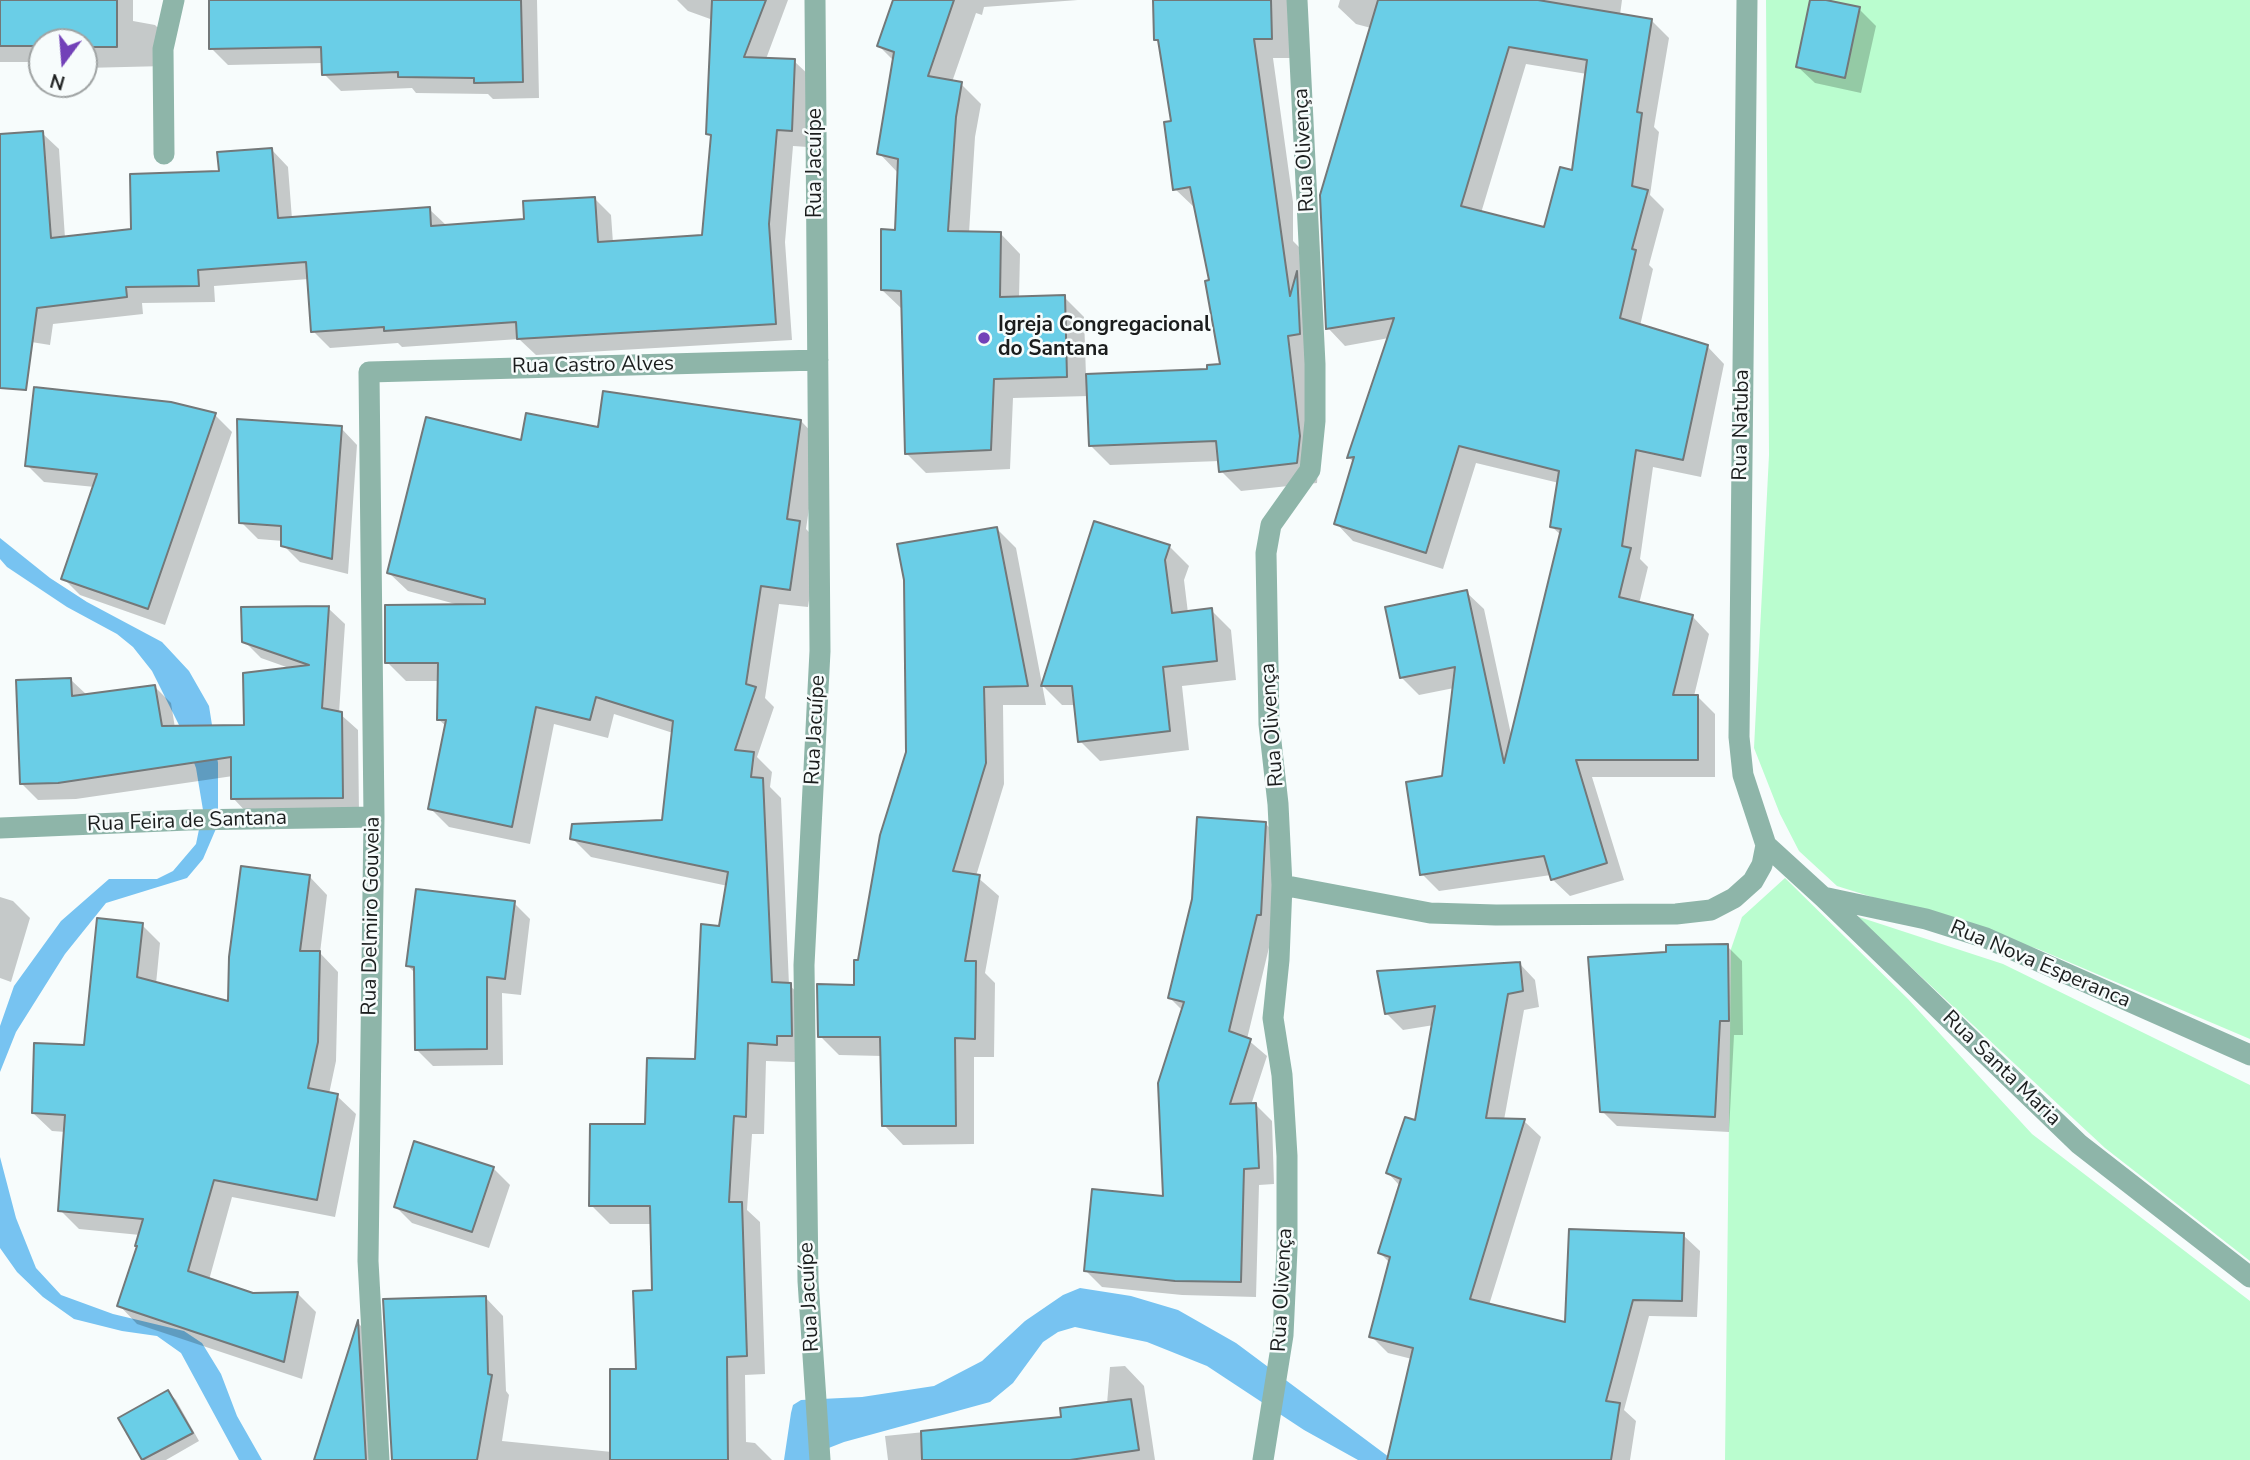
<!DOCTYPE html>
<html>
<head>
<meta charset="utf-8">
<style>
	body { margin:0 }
	#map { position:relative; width:2250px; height:1460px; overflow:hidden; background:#f7fcfc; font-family:"Nunito Sans",sans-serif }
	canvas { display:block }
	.north { position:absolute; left:28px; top:28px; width:70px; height:70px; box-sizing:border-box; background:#f7fcfc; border:2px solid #9fa3a3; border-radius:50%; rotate:196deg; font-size:19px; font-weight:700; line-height:28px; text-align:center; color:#1b1d1d }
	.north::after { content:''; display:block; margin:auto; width:24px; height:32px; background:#7241b8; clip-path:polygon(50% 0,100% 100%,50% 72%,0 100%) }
</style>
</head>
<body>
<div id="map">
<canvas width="2250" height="1460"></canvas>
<div class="north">N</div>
</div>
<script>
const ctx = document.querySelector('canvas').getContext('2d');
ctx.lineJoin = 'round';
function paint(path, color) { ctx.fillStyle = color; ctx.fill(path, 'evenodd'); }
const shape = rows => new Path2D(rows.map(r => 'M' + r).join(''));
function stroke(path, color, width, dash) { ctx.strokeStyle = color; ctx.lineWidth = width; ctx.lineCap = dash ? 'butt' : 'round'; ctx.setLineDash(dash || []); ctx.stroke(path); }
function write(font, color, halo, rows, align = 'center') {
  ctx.font = font + ' "Nunito Sans",sans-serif'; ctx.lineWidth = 5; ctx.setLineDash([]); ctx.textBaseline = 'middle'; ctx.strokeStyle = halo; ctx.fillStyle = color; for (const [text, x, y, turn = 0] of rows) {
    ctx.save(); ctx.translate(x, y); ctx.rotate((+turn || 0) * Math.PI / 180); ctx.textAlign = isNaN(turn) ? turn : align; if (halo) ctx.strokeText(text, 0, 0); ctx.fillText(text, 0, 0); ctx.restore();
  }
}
const green = shape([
	[1766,0,2250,0,2250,1039,2038,949,1837,886,1799,851,1780,814,1754,748,1769,455],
	[1785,878,1908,999,2032,1134,2250,1301,2250,1460,1725,1460,1731,949,1742,917],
	[1856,916,2003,964,2250,1085,2250,1261,2105,1148]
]);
const water = shape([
	[0,538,50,578,87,602,162,642,189,671,209,706,218,763,218,824,203,859,187,878,106,903,65,954,16,1032,0,1072,0,1026,14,986,61,921,109,879,157,879,173,871,196,844,203,810,196,768,182,731,152,671,133,647,117,634,67,607,7,567,0,559],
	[0,1157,16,1218,36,1268,61,1295,113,1314,184,1331,202,1343,221,1374,237,1416,262,1460,239,1460,181,1353,157,1336,122,1331,74,1319,43,1297,17,1272,0,1248],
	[1080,1288,1131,1296,1178,1310,1236,1343,1393,1460,1358,1460,1304,1430,1207,1366,1147,1342,1075,1327,1058,1332,1043,1342,1013,1383,990,1402,844,1442,821,1451,812,1460,784,1460,791,1413,793,1405,801,1400,862,1397,934,1386,982,1361,1025,1321,1063,1295]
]);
const shadow = shape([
	[0,0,133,0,133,21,155,25,171,41,166,66,84,68,84,42,42,42,42,62,0,62],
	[211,0,537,0,539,98,493,99,488,94,416,93,412,88,341,91,324,74,324,63,228,65,211,48],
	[677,0,788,0,766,59,794,61,811,77,808,147,793,146,785,242,792,340,536,355,519,339,402,347,398,343,330,348,313,331,309,279,214,286,215,302,142,303,143,314,53,324,50,345,0,337,0,136,42,133,59,149,65,238,133,230,221,173,272,150,288,167,292,219,429,209,446,225,526,221,594,198,611,215,613,243,704,237,712,137,708,133,713,20,688,11],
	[895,0,1078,0,984,7,982,15,976,13,952,82,961,84,981,104,975,137,969,233,1001,234,1020,254,1019,298,1064,297,1084,317,1086,376,1209,371,1222,365,1211,281,1196,209,1175,189,1173,123,1160,44,1156,40,1155,0,1290,0,1291,58,1273,58,1293,202,1293,241,1299,247,1319,457,1317,483,1241,491,1221,471,1220,461,1110,465,1090,445,1089,396,1013,398,1010,469,926,473,906,453,902,309,882,290,897,231,899,174,879,153,894,61,879,46],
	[1340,0,1622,0,1620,15,1651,20,1669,38,1654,127,1659,132,1650,195,1664,209,1649,265,1653,269,1640,326,1707,346,1724,364,1701,477,1653,467,1640,559,1648,567,1639,604,1692,616,1709,634,1694,696,1697,696,1715,714,1715,777,1592,777,1624,880,1570,896,1552,879,1551,875,1439,891,1422,874,1444,778,1454,688,1419,695,1402,678,1466,592,1484,609,1512,739,1562,536,1552,527,1559,483,1476,463,1443,569,1353,541,1336,523,1354,462,1349,458,1389,338,1345,346,1328,328,1371,28,1356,24,1338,7],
	[1526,64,1587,74,1574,172,1545,229,1481,213],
	[1812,0,1859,9,1876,26,1861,93,1815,83,1798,67],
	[215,415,232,432,165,625,80,595,63,578,95,487,44,482,27,465],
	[801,421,819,440,806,529,818,541,808,607,779,604,765,698,774,707,757,757,772,772,770,787,781,798,789,985,809,1003,795,1062,766,1061,764,1134,752,1134,747,1210,760,1222,765,1374,745,1375,746,1442,755,1443,772,1460,394,1460,485,1297,503,1316,506,1391,509,1395,502,1441,612,1452,638,1371,654,1292,652,1224,610,1224,591,1205,646,1126,697,1061,728,886,591,857,572,838,663,822,673,733,614,714,608,738,554,724,530,844,449,827,430,808,447,727,438,719,439,681,406,681,387,662,459,605,408,591,389,573,523,442,600,429],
	[341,428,357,445,348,574,300,562,283,545,283,541,258,539,241,522],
	[997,529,1016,548,1046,705,1003,705,1004,784,976,876,999,896,985,973,995,983,994,1057,974,1057,974,1144,903,1145,884,1125,882,1056,839,1055,820,1036,856,987,860,962],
	[1169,546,1189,566,1184,580,1188,613,1211,610,1231,630,1236,680,1182,686,1189,750,1100,761,1080,741,1076,705,1062,705,1043,686],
	[328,608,345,624,339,713,358,730,359,814,249,815,233,798,233,776,76,799,38,800,22,784,71,680,87,695,155,687,171,703,175,728,246,727,292,669,261,658,244,641],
	[1265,823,1281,840,1273,931,1247,1039,1267,1056,1251,1105,1256,1105,1272,1121,1274,1184,1259,1185,1256,1297,1182,1295,1102,1287,1086,1271,1165,1198,1183,1011,1170,998],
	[309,876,327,895,320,953,338,972,336,1061,329,1094,337,1096,356,1114,335,1217,232,1197,209,1280,253,1295,298,1294,316,1312,302,1379,137,1324,119,1305,139,1247,140,1235,79,1229,60,1210,66,1132,52,1131,33,1113,86,1047,142,925,160,943,156,984,230,1003],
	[0,897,13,901,30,918,11,982,0,978],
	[514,903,530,919,521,995,502,993,503,1065,433,1066,416,1049,415,973,408,966],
	[1727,946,1742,961,1743,1035,1734,1035,1729,1132,1617,1126,1602,1111,1668,953],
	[1519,963,1535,980,1539,1007,1524,1010,1504,1120,1524,1121,1541,1137,1489,1305,1567,1325,1683,1235,1700,1251,1697,1317,1649,1316,1624,1410,1636,1421,1630,1460,1509,1460,1412,1359,1388,1353,1371,1336,1390,1263,1380,1253,1400,1186,1388,1173,1416,1123,1434,1025,1403,1030,1386,1013],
	[493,1168,510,1185,489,1248,412,1223,396,1207],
	[359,1324,374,1339,382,1460,316,1460],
	[1125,1366,1144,1386,1155,1460,888,1460,885,1436,1063,1418,1107,1404,1110,1367],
	[168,1392,176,1400,199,1441,166,1460,144,1460,121,1418]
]);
const building = shape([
	[0,0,117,0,117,47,84,47,84,42,42,42,42,46,0,46,0,0],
	[209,0,521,0,523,82,474,83,474,78,398,77,398,72,322,75,321,47,209,49,209,0],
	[712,0,766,0,744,57,795,59,792,131,777,130,769,224,776,324,517,339,516,322,384,331,384,327,311,332,306,262,198,270,199,286,126,287,127,297,37,308,26,390,0,388,0,134,43,131,51,238,131,229,130,174,219,171,217,152,272,148,278,218,430,207,431,226,524,219,523,201,595,197,598,242,702,235,711,135,706,134,712,0],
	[893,0,954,0,928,76,962,82,956,117,948,231,1001,232,1000,297,1065,295,1067,377,994,379,991,450,905,454,901,291,881,290,881,229,895,230,898,159,877,154,894,52,877,46,893,0],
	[1153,0,1271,0,1272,39,1254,39,1290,296,1297,271,1300,334,1288,336,1300,436,1297,463,1219,472,1216,441,1089,446,1086,374,1207,369,1207,365,1220,364,1205,281,1209,280,1190,187,1173,190,1164,122,1171,121,1158,40,1154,40,1153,0],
	[1378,0,1538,0,1652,19,1637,112,1642,113,1632,186,1648,190,1632,249,1636,250,1620,318,1708,345,1683,460,1636,450,1622,546,1631,548,1619,597,1693,615,1673,695,1698,695,1698,760,1576,760,1607,863,1551,880,1544,856,1420,875,1406,782,1442,776,1455,667,1400,678,1385,607,1467,590,1504,763,1561,529,1550,527,1559,471,1459,446,1426,553,1334,524,1354,457,1347,458,1394,318,1326,329,1320,195,1378,0],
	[1509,47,1587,60,1572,170,1560,167,1544,227,1461,206,1509,47],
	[1810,0,1826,0,1860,7,1845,78,1796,67,1810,0],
	[34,387,171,402,216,413,148,609,61,579,97,474,25,466,34,387],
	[603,391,801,420,787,519,800,521,790,590,761,586,746,684,756,687,735,750,754,752,751,777,763,778,772,982,791,983,792,1036,777,1036,777,1045,748,1043,746,1117,734,1116,729,1202,742,1202,747,1356,727,1357,728,1460,610,1460,610,1369,636,1369,633,1291,652,1290,650,1206,589,1206,590,1124,645,1124,647,1058,695,1059,701,924,719,926,728,872,570,839,572,824,662,820,673,721,596,697,590,720,536,707,512,827,428,809,446,720,437,720,438,663,385,663,385,605,485,604,485,599,387,573,426,417,521,440,526,413,598,427,603,391],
	[237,419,342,426,332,559,281,546,281,526,239,523,237,419],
	[1094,521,1170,545,1165,560,1172,613,1212,608,1217,661,1163,667,1170,731,1078,742,1072,686,1041,686,1094,521],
	[997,527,1028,686,984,687,986,763,953,871,980,875,965,961,976,961,975,1039,955,1038,956,1126,882,1126,880,1037,818,1037,817,984,854,985,854,960,858,960,880,835,906,752,904,580,897,544,997,527],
	[329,606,322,708,342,712,343,798,231,799,231,757,58,783,20,784,16,680,71,678,72,696,155,685,162,726,244,725,243,673,309,665,242,642,241,607,329,606],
	[1197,817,1266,822,1261,915,1257,915,1229,1031,1251,1039,1230,1104,1256,1103,1259,1168,1244,1169,1241,1282,1175,1281,1084,1271,1092,1189,1163,1196,1158,1083,1184,1002,1168,998,1192,899,1197,817],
	[241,866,310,875,300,951,320,951,318,1042,308,1088,338,1094,317,1200,214,1180,188,1271,253,1293,298,1292,284,1362,117,1306,137,1246,135,1246,143,1219,58,1211,65,1115,32,1113,34,1043,84,1045,97,918,143,923,137,977,228,1001,229,957,241,866],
	[416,889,515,901,505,979,487,977,487,1049,415,1050,414,967,406,966,416,889],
	[1728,944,1729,1021,1720,1021,1715,1117,1600,1112,1588,957,1666,952,1666,945,1728,944],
	[1520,962,1523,991,1508,994,1486,1118,1525,1119,1470,1299,1565,1322,1569,1229,1684,1233,1682,1301,1633,1300,1606,1401,1620,1403,1611,1460,1387,1460,1413,1348,1369,1337,1390,1257,1378,1253,1401,1179,1386,1173,1405,1117,1415,1120,1435,1006,1385,1014,1377,971,1520,962],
	[414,1141,494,1167,472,1232,394,1207,414,1141],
	[486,1296,488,1374,492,1375,477,1460,392,1460,383,1299,486,1296],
	[358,1320,366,1460,314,1460,358,1320],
	[168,1390,193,1433,142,1460,118,1418,168,1390],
	[1131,1399,1139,1450,1070,1460,922,1460,921,1431,1061,1417,1060,1408,1131,1399]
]);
const lane = shape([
	[164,154,163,49,174,0]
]);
const street = shape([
	[815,0,820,651,804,965,808,1281,820,1460],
	[1747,0,1739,737,1743,775,1766,845,1823,897,2079,1144,2250,1277],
	[0,828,188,820,374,817],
	[1282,885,1430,913,1496,915,1676,914,1711,910,1734,898,1753,881,1762,865,1766,845],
	[1823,897,1926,919,1986,938,2250,1055],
	[379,1460,368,1261,374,817,369,372,818,360],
	[1263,1460,1283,1335,1287,1249,1287,1156,1282,1075,1273,1018,1279,960,1282,885,1278,804,1269,724,1266,553,1271,525,1310,470,1315,421,1315,364,1297,0]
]);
const markers = [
	[984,338,7,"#7241b8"]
];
const streetNames = [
	["Rua Olivença",1305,150,-93],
	["Rua Jacuípe",816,163,-90],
	["Rua Castro Alves",593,366,-1],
	["Rua Natuba",1742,425,-89],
	["Rua Olivença",1273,725,-94],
	["Rua Jacuípe",816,730,-87],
	["Rua Feira de Santana",187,822,-2],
	["Rua Delmiro Gouveia",372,916,-89],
	["Rua Nova Esperanca",2040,965,23],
	["Rua Santa Maria",2001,1069,44],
	["Rua Olivença",1283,1290,-87],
	["Rua Jacuípe",810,1297,-93]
];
const poiNames = [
	["Igreja Congregacional",998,326],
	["do Santana",998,350]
];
paint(green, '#bafdcf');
paint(water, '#77c3f1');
paint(shadow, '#0003');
paint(building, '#6acee7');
stroke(building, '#737879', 2);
stroke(lane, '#8eb5a9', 21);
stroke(street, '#8eb5a9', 21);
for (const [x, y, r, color] of markers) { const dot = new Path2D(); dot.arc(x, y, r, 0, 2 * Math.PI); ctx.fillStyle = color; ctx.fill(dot); stroke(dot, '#f7fcfc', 2.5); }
write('21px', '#1b1d1d', '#f7fcfc', streetNames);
write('bold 21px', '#1b1d1d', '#f7fcfc', poiNames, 'left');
</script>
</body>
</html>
